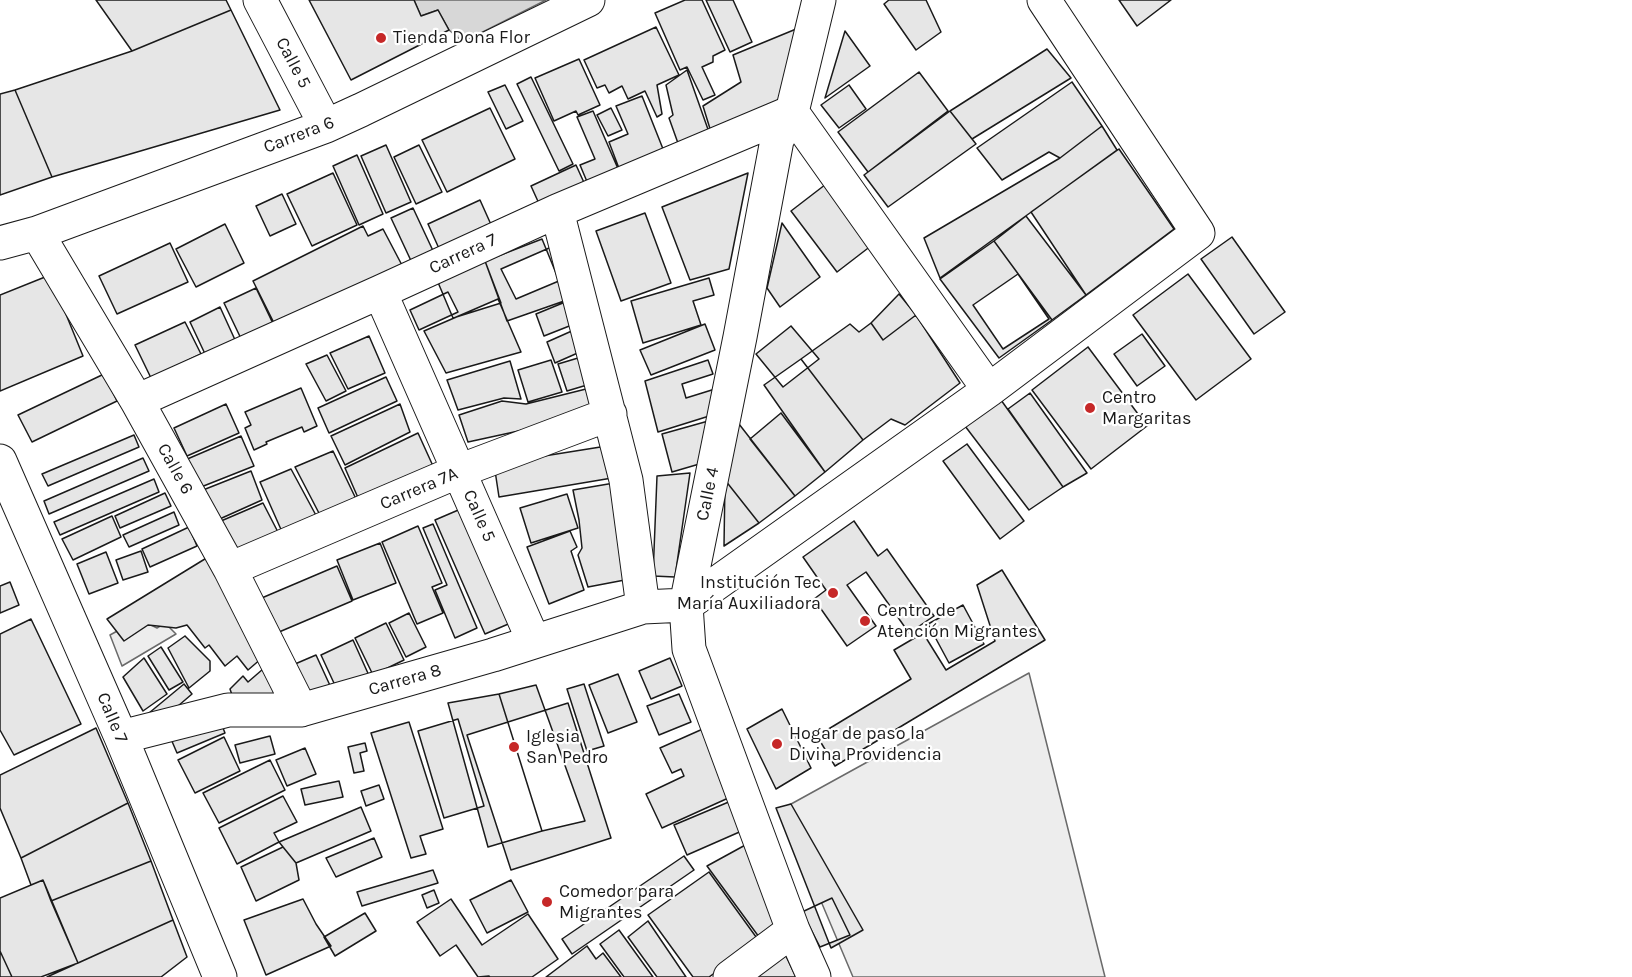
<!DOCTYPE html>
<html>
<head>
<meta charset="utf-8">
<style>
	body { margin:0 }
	canvas { display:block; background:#fff }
</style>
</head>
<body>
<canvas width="1632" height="977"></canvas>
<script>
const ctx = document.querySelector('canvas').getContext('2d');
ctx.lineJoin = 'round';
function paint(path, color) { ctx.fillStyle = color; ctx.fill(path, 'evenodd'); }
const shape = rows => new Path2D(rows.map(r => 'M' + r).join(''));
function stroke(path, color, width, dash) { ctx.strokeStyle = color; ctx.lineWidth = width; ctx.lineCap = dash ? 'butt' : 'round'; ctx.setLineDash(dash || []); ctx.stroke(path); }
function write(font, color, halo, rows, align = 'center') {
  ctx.font = font + ' Karla,sans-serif'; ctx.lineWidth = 4.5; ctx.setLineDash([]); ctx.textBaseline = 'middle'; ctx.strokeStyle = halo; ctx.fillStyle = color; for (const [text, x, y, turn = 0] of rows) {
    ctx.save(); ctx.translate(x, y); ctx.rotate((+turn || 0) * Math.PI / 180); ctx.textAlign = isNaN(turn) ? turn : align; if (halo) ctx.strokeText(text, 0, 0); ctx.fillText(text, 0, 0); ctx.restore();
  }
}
const built = shape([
	[139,619,157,628,165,623,176,634,122,666,110,635,139,619],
	[1029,673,1105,977,853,977,782,809,1029,673]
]);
const water = shape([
	[414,0,546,0,463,42,449,30,438,10,421,16,414,0]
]);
const building = shape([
	[96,0,226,0,231,10,132,51,96,0],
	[309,0,414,0,421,16,438,10,449,30,351,80,309,0],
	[685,0,702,0,725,50,713,56,713,62,702,67,715,95,703,100,687,67,680,70,655,13,685,0],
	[706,0,733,0,752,42,730,52,706,0],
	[889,0,926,0,941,32,916,50,884,4,889,0],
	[1119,0,1171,0,1137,26,1119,0],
	[231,10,280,110,52,177,15,90,132,51,231,10],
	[656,27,679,75,657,85,662,114,657,117,645,91,628,99,622,86,609,93,605,85,597,88,584,60,656,27],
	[801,27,783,104,711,132,703,106,741,82,733,55,801,27],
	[845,31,870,66,825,98,845,31],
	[1047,49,1071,78,972,139,950,111,1047,49],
	[579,59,600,105,578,115,576,111,554,121,535,78,579,59],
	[687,70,710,135,679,146,669,118,673,115,666,85,687,70],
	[919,72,948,111,868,172,838,132,919,72],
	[531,77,573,164,559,171,517,84,531,77],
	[1072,82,1102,126,1060,158,1049,152,1002,180,977,148,1072,82],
	[505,85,523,121,506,129,488,92,505,85],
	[849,85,866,109,839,128,821,105,849,85],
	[15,90,52,177,0,195,0,94,15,90],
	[642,96,665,154,620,171,609,142,628,134,616,106,642,96],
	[490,108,515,159,447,192,422,140,490,108],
	[611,108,622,130,608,136,597,115,611,108],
	[593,111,619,171,588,184,580,165,595,159,577,117,593,111],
	[950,111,976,144,888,207,864,175,950,111],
	[1102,126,1117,150,940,278,924,238,1060,158,1102,126],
	[386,145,411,202,386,213,361,156,386,145],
	[419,145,442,192,416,204,394,157,419,145],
	[1119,149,1174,229,1086,295,1031,212,1119,149],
	[357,155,383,214,359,225,333,166,357,155],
	[576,165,586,187,541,208,531,186,576,165],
	[333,173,357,225,312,246,287,194,333,173],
	[748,173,729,269,690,280,662,207,748,173],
	[830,181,876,242,837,272,791,211,830,181],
	[282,194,296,224,270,236,256,206,282,194],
	[480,200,493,229,441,253,428,224,480,200],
	[413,208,435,255,413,265,391,218,413,208],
	[645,213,671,283,621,301,596,231,645,213],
	[1026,216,1086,295,1052,320,994,241,1026,216],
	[782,223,820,277,780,307,767,288,782,223],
	[225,224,244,263,196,287,176,249,225,224],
	[363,226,368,236,383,229,404,269,279,333,253,281,363,226],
	[1232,237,1285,312,1254,334,1201,259,1232,237],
	[542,239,567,300,507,321,485,261,542,239],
	[994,241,1052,320,999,358,940,279,994,241],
	[170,243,188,282,117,314,99,276,170,243],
	[556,245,566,278,516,299,501,269,556,245],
	[485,261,501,303,453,318,437,280,485,261],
	[1018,274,1049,319,1003,349,973,305,1018,274],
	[1188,274,1251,359,1196,400,1133,315,1188,274],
	[50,275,83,356,0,391,0,295,50,275],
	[709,278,714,295,693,301,701,325,643,343,631,301,709,278],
	[256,288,277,332,245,347,224,303,256,288],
	[448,292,458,312,419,330,410,310,448,292],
	[899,294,916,315,883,340,871,323,899,294],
	[575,298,582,321,544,336,536,314,575,298],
	[498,299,521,352,446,373,424,331,498,299],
	[220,307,236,342,206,356,190,322,220,307],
	[916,315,960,383,905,425,891,419,863,440,801,359,850,324,859,332,871,323,883,340,916,315],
	[185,322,201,354,151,378,135,345,185,322],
	[705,324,715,350,651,375,640,350,705,324],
	[583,326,589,348,555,363,547,342,583,326],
	[791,326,819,359,783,387,756,354,791,326],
	[1142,334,1165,366,1137,386,1114,354,1142,334],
	[369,336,385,373,348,389,330,353,369,336],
	[1088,347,1147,426,1091,469,1032,390,1088,347],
	[327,355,346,391,326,401,306,364,327,355],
	[588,355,597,382,567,391,558,364,588,355],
	[801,359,863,440,825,472,764,385,801,359],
	[551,360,562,392,528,402,518,370,551,360],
	[708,360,713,374,682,384,686,398,715,389,722,412,658,432,645,381,708,360],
	[510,361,521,399,504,398,458,410,447,380,510,361],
	[104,374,117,401,32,442,18,415,104,374],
	[386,377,397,401,329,433,318,408,386,377],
	[598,386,606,412,468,442,459,415,502,401,526,404,598,386],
	[301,388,317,426,304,432,302,427,266,442,267,444,254,450,245,428,251,425,245,412,301,388],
	[1030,393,1087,473,1063,487,1008,409,1030,393],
	[1001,400,1063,487,1029,510,965,426,1001,400],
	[226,404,239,433,187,456,174,428,226,404],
	[400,404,410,432,345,465,331,436,400,404],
	[781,413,825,472,795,496,750,439,781,413],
	[732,415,795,496,759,523,725,480,732,415],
	[719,418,713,460,672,472,662,434,719,418],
	[418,433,433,466,359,500,345,468,418,433],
	[134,435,139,447,48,486,42,474,134,435],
	[241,436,254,466,196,489,185,460,241,436],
	[967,444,1024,521,1000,539,943,461,967,444],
	[613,445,618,477,499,497,494,464,613,445],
	[333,451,357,501,321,517,295,467,333,451],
	[143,458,149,471,49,514,44,501,143,458],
	[291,469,318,519,283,534,260,482,291,469],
	[251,471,262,500,213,522,198,492,251,471],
	[690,473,675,577,653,576,657,476,690,473],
	[154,479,159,492,60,535,54,522,154,479],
	[725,480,759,523,724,546,725,480],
	[620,482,630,579,588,587,578,555,582,548,579,520,573,490,620,482],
	[165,493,171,506,120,528,115,516,165,493],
	[567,494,578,528,531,543,520,508,567,494],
	[263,503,280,536,230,558,214,524,263,503],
	[470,505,520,619,485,634,435,520,470,505],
	[174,512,179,525,129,547,123,535,174,512],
	[112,516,121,537,73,560,62,539,112,516],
	[854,521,878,556,887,549,934,616,909,633,866,572,847,585,876,626,847,646,814,599,826,590,803,557,854,521],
	[433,524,477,628,455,638,435,590,447,585,423,528,433,524],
	[418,526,442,583,432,587,443,613,417,624,382,542,418,526],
	[189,527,197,546,150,567,142,549,189,527],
	[570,531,577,547,571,551,584,590,549,604,527,547,570,531],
	[380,543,396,583,353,600,337,560,380,543],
	[141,551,148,572,123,580,116,560,141,551],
	[106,552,118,583,89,594,77,564,106,552],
	[213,554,262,658,248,670,237,656,225,666,209,645,205,648,187,625,176,628,148,625,124,641,107,619,213,554],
	[337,566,352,601,272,635,257,600,337,566],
	[1002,570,1045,640,835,766,817,736,911,679,894,650,923,633,946,670,995,641,977,585,1002,570],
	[10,582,19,605,0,613,0,586,10,582],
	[963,605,984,644,949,663,928,624,963,605],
	[409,613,426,647,406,657,389,623,409,613],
	[31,619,81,724,14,755,0,730,0,634,31,619],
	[386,623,404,660,373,675,355,638,386,623],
	[185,636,210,661,210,671,189,688,168,648,185,636],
	[353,640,371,680,339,694,321,655,353,640],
	[161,647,183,682,169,690,148,656,161,647],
	[316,655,333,692,305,705,288,667,316,655],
	[144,658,167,694,143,711,123,677,144,658],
	[670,658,682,686,651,699,639,671,670,658],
	[270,663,287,705,232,695,230,689,243,676,248,682,270,663],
	[618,674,637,722,608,733,589,685,618,674],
	[184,684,192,694,157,724,149,713,184,684],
	[584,684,604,746,587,751,567,689,584,684],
	[536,685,585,821,542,831,499,694,536,685],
	[499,694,542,831,488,847,448,703,499,694],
	[679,694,691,722,659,735,647,706,679,694],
	[568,703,611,838,511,870,467,735,568,703],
	[782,709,811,768,776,789,747,729,782,709],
	[219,718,225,733,177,753,171,739,219,718],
	[458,719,484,806,444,818,418,731,458,719],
	[409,722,443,829,420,836,426,854,411,858,371,733,409,722],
	[96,728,128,803,21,858,0,808,0,775,96,728],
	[705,728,735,795,662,828,646,794,684,776,681,769,672,773,660,748,705,728],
	[270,736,275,754,240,763,235,745,270,736],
	[224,737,240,771,195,793,178,760,224,737],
	[365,743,367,751,360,753,364,771,354,773,348,747,365,743],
	[305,748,316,774,287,786,276,760,305,748],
	[270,760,285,790,219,823,203,793,270,760],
	[339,781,343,797,305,805,301,789,339,781],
	[379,785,384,799,366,806,361,791,379,785],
	[283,796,297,822,274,833,279,842,237,864,219,828,283,796],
	[731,801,744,830,687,855,674,825,731,801],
	[128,803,151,861,51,901,43,880,31,885,21,858,128,803],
	[791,804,863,930,831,948,776,808,791,804],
	[361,807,371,831,296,863,279,842,361,807],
	[374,838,382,857,336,877,326,858,374,838],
	[749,843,783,922,759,937,707,866,749,843],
	[283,847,296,863,299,880,256,901,241,867,283,847],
	[684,856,694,870,572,954,562,939,684,856],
	[151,861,173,920,78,963,51,901,151,861],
	[433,870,438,883,362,906,357,892,433,870],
	[709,872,759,941,709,977,693,977,648,915,709,872],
	[43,880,78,963,41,977,12,977,0,951,0,898,43,880],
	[511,880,528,912,487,933,470,900,511,880],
	[434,890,439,903,427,908,422,895,434,890],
	[832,898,850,935,820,947,802,912,832,898],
	[303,899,316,924,331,946,266,975,244,920,303,899],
	[451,899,482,945,528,914,558,959,532,977,490,977,489,976,478,977,456,945,440,956,417,922,451,899],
	[365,913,376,931,335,956,324,937,365,913],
	[173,920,187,957,161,977,47,977,173,920],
	[648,921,686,977,657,977,628,937,648,921],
	[619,930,653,977,624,977,600,944,619,930],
	[587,946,596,959,603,953,621,977,546,977,587,946],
	[0,951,12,977,0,977,0,951],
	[785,954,796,977,753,977,785,954]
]);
const minor = shape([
	[260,0,326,126],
	[557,211,626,480,643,607],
	[37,233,137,401,230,569,301,710],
	[0,243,37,233,326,126,361,110,588,0],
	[380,292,534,642],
	[137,401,380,292,557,211,792,112,989,390],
	[0,461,121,737,220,977],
	[230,569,459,471,610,414],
	[121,737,228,710,301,710,493,655,643,607,686,605,989,390,1198,233,1044,0],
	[730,977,793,930],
	[814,977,793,930,689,649,686,605,740,337,777,140,792,112,819,0]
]);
const markers = [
	[381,38,6,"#c62828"],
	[1090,408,6,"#c62828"],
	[833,593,6,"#c62828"],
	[865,621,6,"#c62828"],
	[777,744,6,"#c62828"],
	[514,747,6,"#c62828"],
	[547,902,6,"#c62828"]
];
const poiNames = [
	["Tienda Dona Flor",393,38],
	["Centro",1102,398],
	["Margaritas",1102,419],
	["Institución Tec",821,583,"right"],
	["María Auxiliadora",821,604,"right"],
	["Centro de",877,611],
	["Atención Migrantes",877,632],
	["Hogar de paso la",789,734],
	["Divina Providencia",789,755],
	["Iglesia",526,737],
	["San Pedro",526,758],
	["Comedor para",559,892],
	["Migrantes",559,913]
];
const streetNames = [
	["Calle 5",293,63,62],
	["Carrera 6",299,135,-21],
	["Carrera 7",463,254,-25],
	["Calle 6",175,469,61],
	["Carrera 7A",419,489,-23],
	["Calle 4",708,494,-78],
	["Calle 5",479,516,66],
	["Carrera 8",405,680,-16],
	["Calle 7",112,718,67]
];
paint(built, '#ededed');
stroke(built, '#6a6a6a', 1.5);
paint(water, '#d7d7d7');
stroke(water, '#6a6a6a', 1.5);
paint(building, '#e6e6e6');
stroke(building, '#1a1a1a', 1.5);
stroke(minor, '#1a1a1a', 35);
stroke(minor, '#fff', 33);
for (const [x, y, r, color] of markers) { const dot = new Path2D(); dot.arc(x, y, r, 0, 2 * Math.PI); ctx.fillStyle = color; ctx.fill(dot); stroke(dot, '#fff', 2); }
write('18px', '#1a1a1a', '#fff', poiNames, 'left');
write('18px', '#1a1a1a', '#fff', streetNames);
</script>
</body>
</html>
